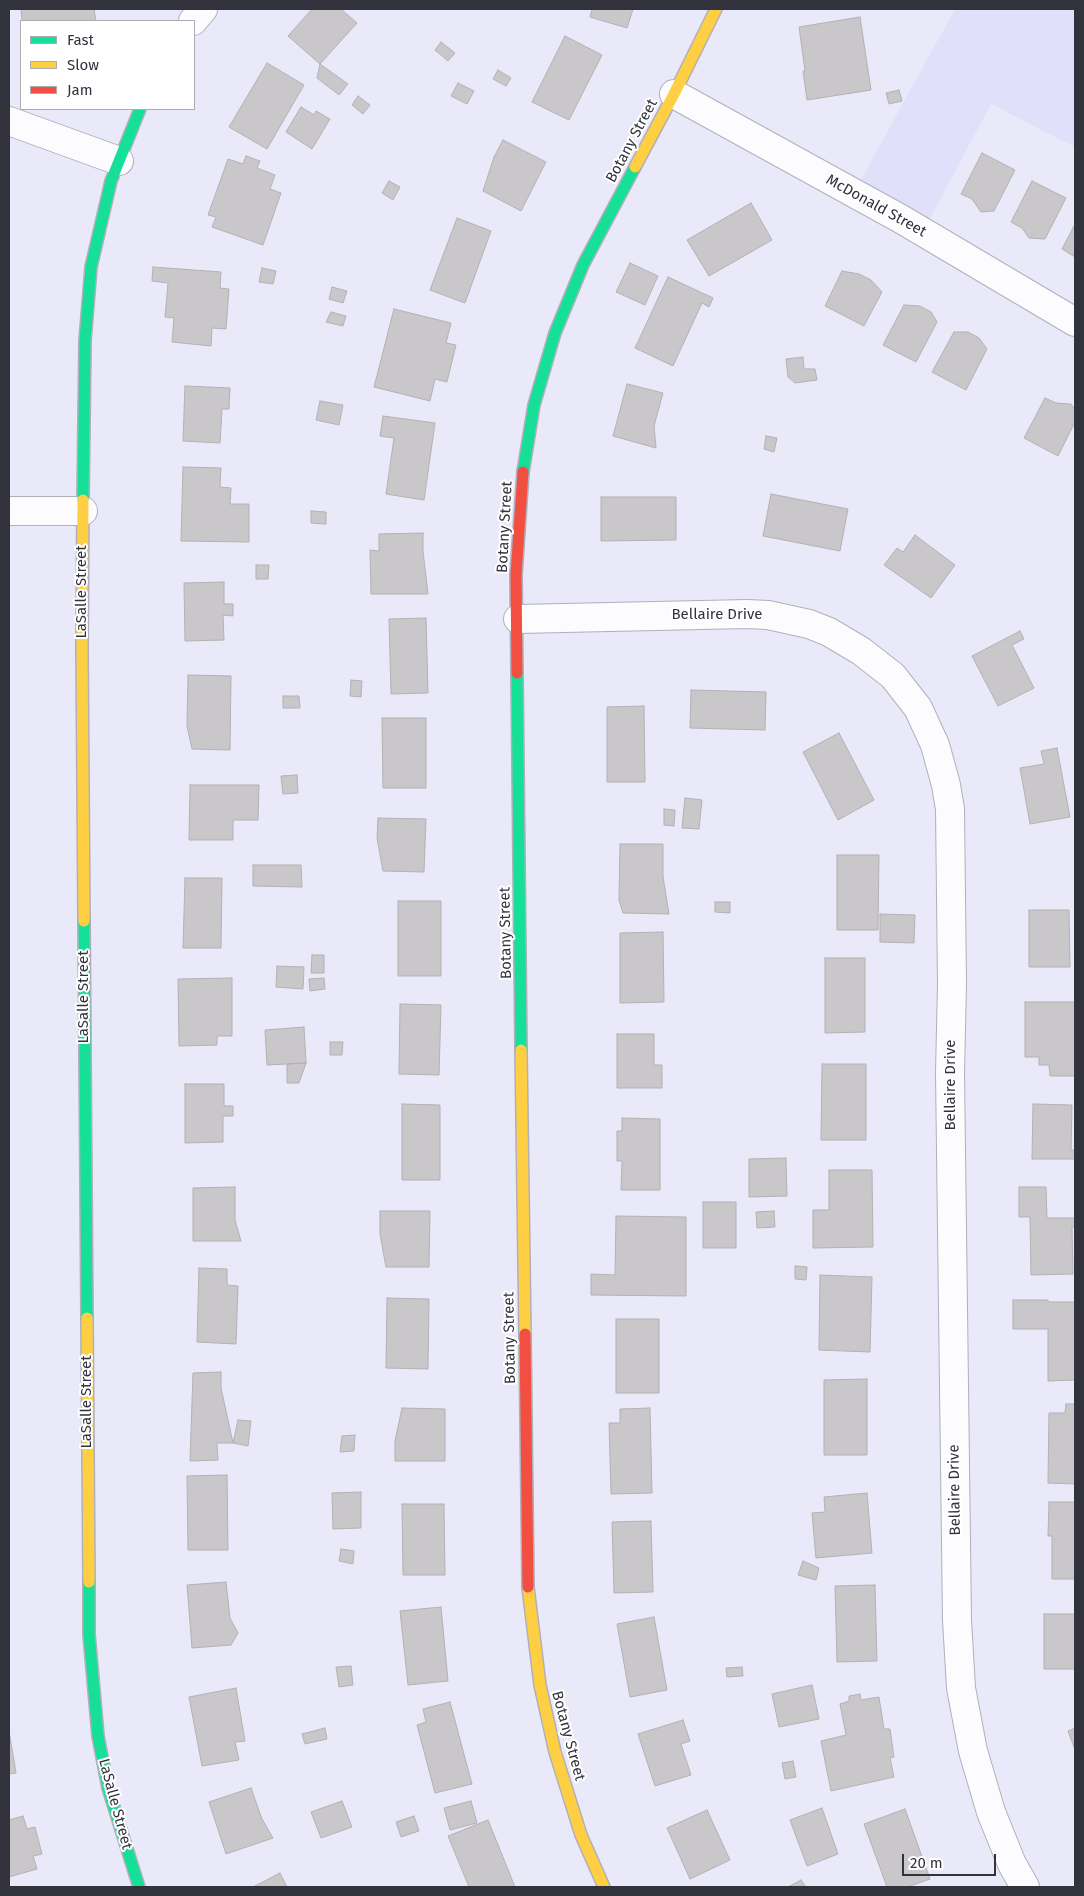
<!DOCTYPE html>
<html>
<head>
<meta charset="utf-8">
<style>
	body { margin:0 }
	#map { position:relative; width:1084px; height:1896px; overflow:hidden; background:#e9e9f9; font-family:"Fira Sans",sans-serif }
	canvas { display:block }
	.frame { position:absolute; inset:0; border:10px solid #32323d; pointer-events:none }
	.legend { position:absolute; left:20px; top:20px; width:175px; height:90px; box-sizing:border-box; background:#fff; border:1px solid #adadb1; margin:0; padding:6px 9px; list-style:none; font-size:15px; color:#32323d }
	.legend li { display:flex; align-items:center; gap:10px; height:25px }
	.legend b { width:25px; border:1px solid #adadb1 }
	.scale { position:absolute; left:902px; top:1854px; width:94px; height:22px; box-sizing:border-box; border:2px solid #32323d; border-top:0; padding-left:6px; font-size:15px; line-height:18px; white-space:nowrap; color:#32323d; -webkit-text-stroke:4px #fff; paint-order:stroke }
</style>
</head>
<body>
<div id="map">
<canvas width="1084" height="1896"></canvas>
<div class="frame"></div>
<ul class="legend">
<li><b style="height:6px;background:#16e098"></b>Fast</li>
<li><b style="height:6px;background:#ffcf43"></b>Slow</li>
<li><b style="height:6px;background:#f24e42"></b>Jam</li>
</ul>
<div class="scale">20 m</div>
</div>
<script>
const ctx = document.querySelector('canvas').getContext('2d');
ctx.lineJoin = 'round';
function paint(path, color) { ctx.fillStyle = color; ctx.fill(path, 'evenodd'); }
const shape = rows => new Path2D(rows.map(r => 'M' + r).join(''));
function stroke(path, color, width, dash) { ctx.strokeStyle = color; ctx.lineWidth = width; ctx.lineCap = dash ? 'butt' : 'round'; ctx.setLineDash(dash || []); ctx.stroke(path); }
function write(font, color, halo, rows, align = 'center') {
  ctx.font = font + ' "Fira Sans",sans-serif'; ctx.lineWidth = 4; ctx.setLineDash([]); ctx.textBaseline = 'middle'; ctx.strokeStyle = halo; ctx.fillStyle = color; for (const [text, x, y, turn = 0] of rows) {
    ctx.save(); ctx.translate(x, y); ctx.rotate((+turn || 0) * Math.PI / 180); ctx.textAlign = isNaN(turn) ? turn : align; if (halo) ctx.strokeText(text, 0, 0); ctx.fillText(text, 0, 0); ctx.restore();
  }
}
const built = shape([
	[955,9,1075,9,1075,147,991,104,928,222,859,183]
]);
const building = shape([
	[21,9,94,9,96,21,22,21,21,9],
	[312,9,341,9,357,23,320,64,288,36,312,9],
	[592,9,633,9,627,28,590,17,592,9],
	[860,17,871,90,807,100,803,71,805,71,799,27,860,17],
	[565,36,602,55,569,120,532,102,565,36],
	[441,42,455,53,448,61,435,50,441,42],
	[267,63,304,85,267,149,229,127,267,63],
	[320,64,348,84,339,95,317,78,320,64],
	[498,70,511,78,506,86,493,79,498,70],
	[458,83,474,91,467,104,451,96,458,83],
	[899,90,902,101,889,104,886,93,899,90],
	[358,96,370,105,363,114,352,105,358,96],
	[301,107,314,115,316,111,330,119,312,149,286,132,301,107],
	[503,140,546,162,521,211,483,191,494,157,503,140],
	[982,153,1015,170,994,211,981,212,972,199,961,194,982,153],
	[246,156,260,161,257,168,275,175,270,189,281,193,263,245,212,227,216,217,208,215,228,159,243,164,246,156],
	[389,181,400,187,393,200,382,193,389,181],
	[1032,181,1066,198,1045,239,1029,238,1022,228,1011,222,1032,181],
	[751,203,772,240,709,276,687,240,751,203],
	[457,218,491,231,465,303,430,290,457,218],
	[1075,224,1075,257,1062,249,1075,224],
	[630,263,658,276,645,305,616,292,630,263],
	[153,267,221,272,220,288,229,289,226,329,212,328,211,346,172,342,174,318,165,317,168,283,152,281,153,267],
	[262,268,276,271,273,284,259,282,262,268],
	[842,271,859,274,871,280,882,292,864,326,825,306,842,271],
	[668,277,713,298,709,307,702,303,673,366,635,348,668,277],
	[332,287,347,291,343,303,329,299,332,287],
	[904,305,920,306,931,312,937,322,916,362,883,345,904,305],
	[394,309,451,323,446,343,456,345,447,382,435,379,430,401,374,387,394,309],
	[331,312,346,316,343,326,326,322,331,312],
	[954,332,968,332,979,338,987,349,966,390,932,372,954,332],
	[803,357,804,369,815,369,817,380,795,383,788,377,786,359,803,357],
	[627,384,663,393,654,426,656,448,613,436,627,384],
	[185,386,230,388,229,409,222,409,220,443,183,441,185,386],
	[1045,398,1056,403,1071,404,1075,410,1075,422,1058,456,1024,438,1045,398],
	[320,401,343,405,339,425,316,420,320,401],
	[383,416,435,423,424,500,386,494,394,438,380,436,383,416],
	[766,436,777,438,774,452,764,449,766,436],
	[183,467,221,468,220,487,231,488,230,504,249,504,249,542,181,541,183,467],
	[771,494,848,509,840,551,763,536,771,494],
	[601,497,676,497,676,540,601,541,601,497],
	[311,511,326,512,326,524,311,523,311,511],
	[423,533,423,551,428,594,371,594,370,550,379,551,379,534,423,533],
	[915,535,955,565,931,598,884,565,897,548,903,552,915,535],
	[256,565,269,565,268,579,256,579,256,565],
	[224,582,224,604,233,604,233,616,223,615,224,640,185,641,184,583,224,582],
	[426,618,428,693,391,694,389,619,426,618],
	[1020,631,1024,639,1012,645,1034,688,998,706,972,656,1020,631],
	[188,675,231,676,230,750,192,749,187,726,188,675],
	[351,680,362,681,361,697,350,696,351,680],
	[691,690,766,692,765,730,690,728,691,690],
	[283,696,299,696,300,708,283,708,283,696],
	[644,706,645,782,607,782,607,707,644,706],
	[382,718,426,718,426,788,383,788,382,718],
	[839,733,874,800,838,820,803,752,839,733],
	[1057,748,1070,817,1030,824,1020,768,1044,764,1041,751,1057,748],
	[297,775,298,793,283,794,281,776,297,775],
	[190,785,259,785,258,820,233,820,233,840,189,840,190,785],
	[685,798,702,800,699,829,682,828,685,798],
	[664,809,675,810,674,826,664,825,664,809],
	[378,818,426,819,424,872,383,871,377,838,378,818],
	[620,844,663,844,663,877,669,914,623,913,619,900,620,844],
	[837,855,879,855,878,930,837,930,837,855],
	[253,865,301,865,302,887,253,886,253,865],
	[185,878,222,878,221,948,183,948,185,878],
	[398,901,441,901,441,976,398,976,398,901],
	[715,902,730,902,730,913,715,912,715,902],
	[1029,910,1069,910,1070,967,1029,967,1029,910],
	[880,914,915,915,914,943,880,942,880,914],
	[663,932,664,1002,620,1003,620,933,663,932],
	[312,955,324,955,324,973,311,973,312,955],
	[825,958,865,958,865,1032,825,1033,825,958],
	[277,966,304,967,303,989,276,987,277,966],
	[232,978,232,1036,217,1036,217,1045,179,1046,178,979,232,978],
	[324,978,325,989,310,991,309,979,324,978],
	[1025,1002,1075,1002,1075,1076,1050,1076,1049,1065,1039,1065,1039,1057,1025,1057,1025,1002],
	[400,1004,441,1005,439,1075,399,1074,400,1004],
	[304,1027,306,1063,267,1065,265,1030,304,1027],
	[617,1034,654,1034,654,1065,662,1065,662,1088,617,1088,617,1034],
	[330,1042,343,1042,342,1055,330,1055,330,1042],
	[306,1063,299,1083,287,1083,287,1064,306,1063],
	[822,1064,866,1064,866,1140,821,1140,822,1064],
	[185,1084,224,1084,224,1106,233,1106,233,1116,223,1116,223,1142,185,1143,185,1084],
	[402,1104,440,1105,440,1180,402,1180,402,1104],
	[1033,1104,1072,1105,1071,1150,1075,1150,1075,1159,1032,1159,1033,1104],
	[622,1118,660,1119,660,1190,621,1190,622,1161,617,1161,617,1131,622,1131,622,1118],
	[786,1158,787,1196,749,1197,749,1159,786,1158],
	[829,1170,872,1170,873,1247,813,1248,813,1210,829,1210,829,1170],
	[235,1187,235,1220,241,1241,193,1241,193,1188,235,1187],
	[1019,1187,1046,1187,1047,1218,1075,1218,1075,1227,1072,1227,1073,1274,1031,1275,1030,1217,1019,1217,1019,1187],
	[703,1202,736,1202,736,1248,703,1248,703,1202],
	[380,1211,430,1211,429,1267,386,1267,380,1234,380,1211],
	[774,1211,775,1227,757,1228,756,1212,774,1211],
	[616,1216,686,1217,686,1296,591,1295,591,1274,615,1275,616,1216],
	[795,1266,807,1267,806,1280,795,1279,795,1266],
	[199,1268,227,1269,227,1285,238,1286,236,1344,197,1342,199,1268],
	[820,1275,872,1277,870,1352,819,1350,820,1275],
	[387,1298,429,1299,428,1369,386,1368,387,1298],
	[1013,1300,1048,1300,1048,1302,1075,1302,1075,1380,1048,1381,1048,1329,1013,1329,1013,1300],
	[616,1319,659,1319,659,1393,616,1393,616,1319],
	[221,1372,221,1388,233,1443,217,1443,218,1460,190,1461,193,1373,221,1372],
	[867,1379,867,1455,824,1455,824,1380,867,1379],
	[1066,1404,1075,1404,1075,1484,1048,1483,1049,1413,1065,1413,1066,1404],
	[402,1408,445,1409,445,1461,395,1461,395,1441,402,1408],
	[650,1408,652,1493,611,1494,609,1423,620,1423,620,1409,650,1408],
	[238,1420,251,1421,248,1446,233,1443,238,1420],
	[355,1435,354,1451,340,1452,342,1436,355,1435],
	[227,1475,228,1550,188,1550,187,1476,227,1475],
	[361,1492,361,1528,333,1529,332,1493,361,1492],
	[867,1493,872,1553,816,1558,812,1513,825,1512,824,1497,867,1493],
	[1049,1502,1075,1502,1075,1579,1052,1579,1052,1536,1048,1536,1049,1502],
	[402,1504,444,1504,445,1575,403,1575,402,1504],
	[651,1521,653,1592,614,1593,612,1522,651,1521],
	[341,1549,354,1551,353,1564,339,1561,341,1549],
	[803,1561,819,1568,816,1580,798,1575,803,1561],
	[226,1582,230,1618,238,1633,231,1645,192,1648,187,1585,226,1582],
	[875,1585,877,1661,837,1662,835,1586,875,1585],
	[441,1607,448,1681,408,1685,400,1611,441,1607],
	[1044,1614,1075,1614,1075,1669,1044,1669,1044,1614],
	[654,1617,667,1690,630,1697,617,1624,654,1617],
	[351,1666,353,1685,339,1687,336,1667,351,1666],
	[742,1667,743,1676,727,1677,726,1668,742,1667],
	[812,1685,819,1719,779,1727,772,1694,812,1685],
	[236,1688,245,1741,235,1742,239,1760,202,1766,189,1697,236,1688],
	[860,1694,861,1700,879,1697,884,1729,890,1729,894,1757,890,1758,894,1777,831,1791,821,1741,846,1735,840,1704,849,1701,849,1696,860,1694],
	[450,1702,472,1784,435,1793,417,1725,426,1722,423,1709,450,1702],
	[683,1720,690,1741,681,1744,691,1775,655,1786,638,1734,683,1720],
	[325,1728,327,1739,305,1744,302,1734,325,1728],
	[1075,1728,1075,1750,1068,1731,1075,1728],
	[9,1731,16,1773,9,1774,9,1731],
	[793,1761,796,1777,785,1779,782,1763,793,1761],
	[251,1788,262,1819,273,1838,226,1854,209,1802,251,1788],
	[342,1801,352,1827,321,1838,311,1812,342,1801],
	[471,1801,477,1823,450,1830,444,1808,471,1801],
	[822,1808,838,1854,807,1866,790,1820,822,1808],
	[905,1809,930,1879,907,1887,887,1887,864,1824,905,1809],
	[707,1810,730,1860,690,1879,667,1828,707,1810],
	[23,1816,27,1829,35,1827,42,1854,33,1856,37,1869,9,1877,9,1820,23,1816],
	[414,1816,419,1831,401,1837,396,1822,414,1816],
	[488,1820,515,1887,469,1887,448,1836,488,1820],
	[280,1873,287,1887,253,1887,280,1873],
	[801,1880,806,1887,788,1887,801,1880]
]);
const street = shape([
	[193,21,203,9],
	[674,94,901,219,1075,322],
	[9,121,119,161],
	[9,511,83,511],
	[518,619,747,614,768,615,809,624,829,632,861,651,893,676,918,708,935,745,946,785,950,809,952,984,950,1073,957,1620,961,1688,973,1751,991,1812,1012,1864,1025,1887]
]);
const fast = shape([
	[523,472,534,405,555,333,583,265,635,167],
	[83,500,85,341,91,267,111,181,140,109],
	[517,673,521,1050],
	[84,921,87,1318],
	[89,1582,89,1634,98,1736,108,1788,139,1887]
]);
const slow = shape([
	[635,167,674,94,716,9],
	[83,500,82,648,84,921],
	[521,1050,525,1334],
	[87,1318,89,1582],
	[528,1587,540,1685,555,1752,581,1835,604,1887]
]);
const jam = shape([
	[517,673,516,575,523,472],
	[525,1334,528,1587]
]);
const streetNames = [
	["Botany Street",632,141,-62],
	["McDonald Street",876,206,29],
	["Botany Street",505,527,-87],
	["LaSalle Street",82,592,-90],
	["Bellaire Drive",717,615],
	["Botany Street",506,933,-91],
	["LaSalle Street",84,997,-90],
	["Bellaire Drive",951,1085,-90],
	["Botany Street",510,1338,-91],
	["LaSalle Street",87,1402,-90],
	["Bellaire Drive",955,1490,-91],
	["Botany Street",568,1736,75],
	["LaSalle Street",115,1804,75]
];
paint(built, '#e0e0fb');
paint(building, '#c9c7c9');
stroke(building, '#b3b1b3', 1);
stroke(street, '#b0b0bc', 30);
stroke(fast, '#b0b0bc', 14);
stroke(slow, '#b0b0bc', 14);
stroke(jam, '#b0b0bc', 14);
stroke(street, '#fcfcfe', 28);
stroke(fast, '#16e098', 11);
stroke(slow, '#ffcf43', 11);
stroke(jam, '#f24e42', 11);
write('15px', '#32323d', '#fff', streetNames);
</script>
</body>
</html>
